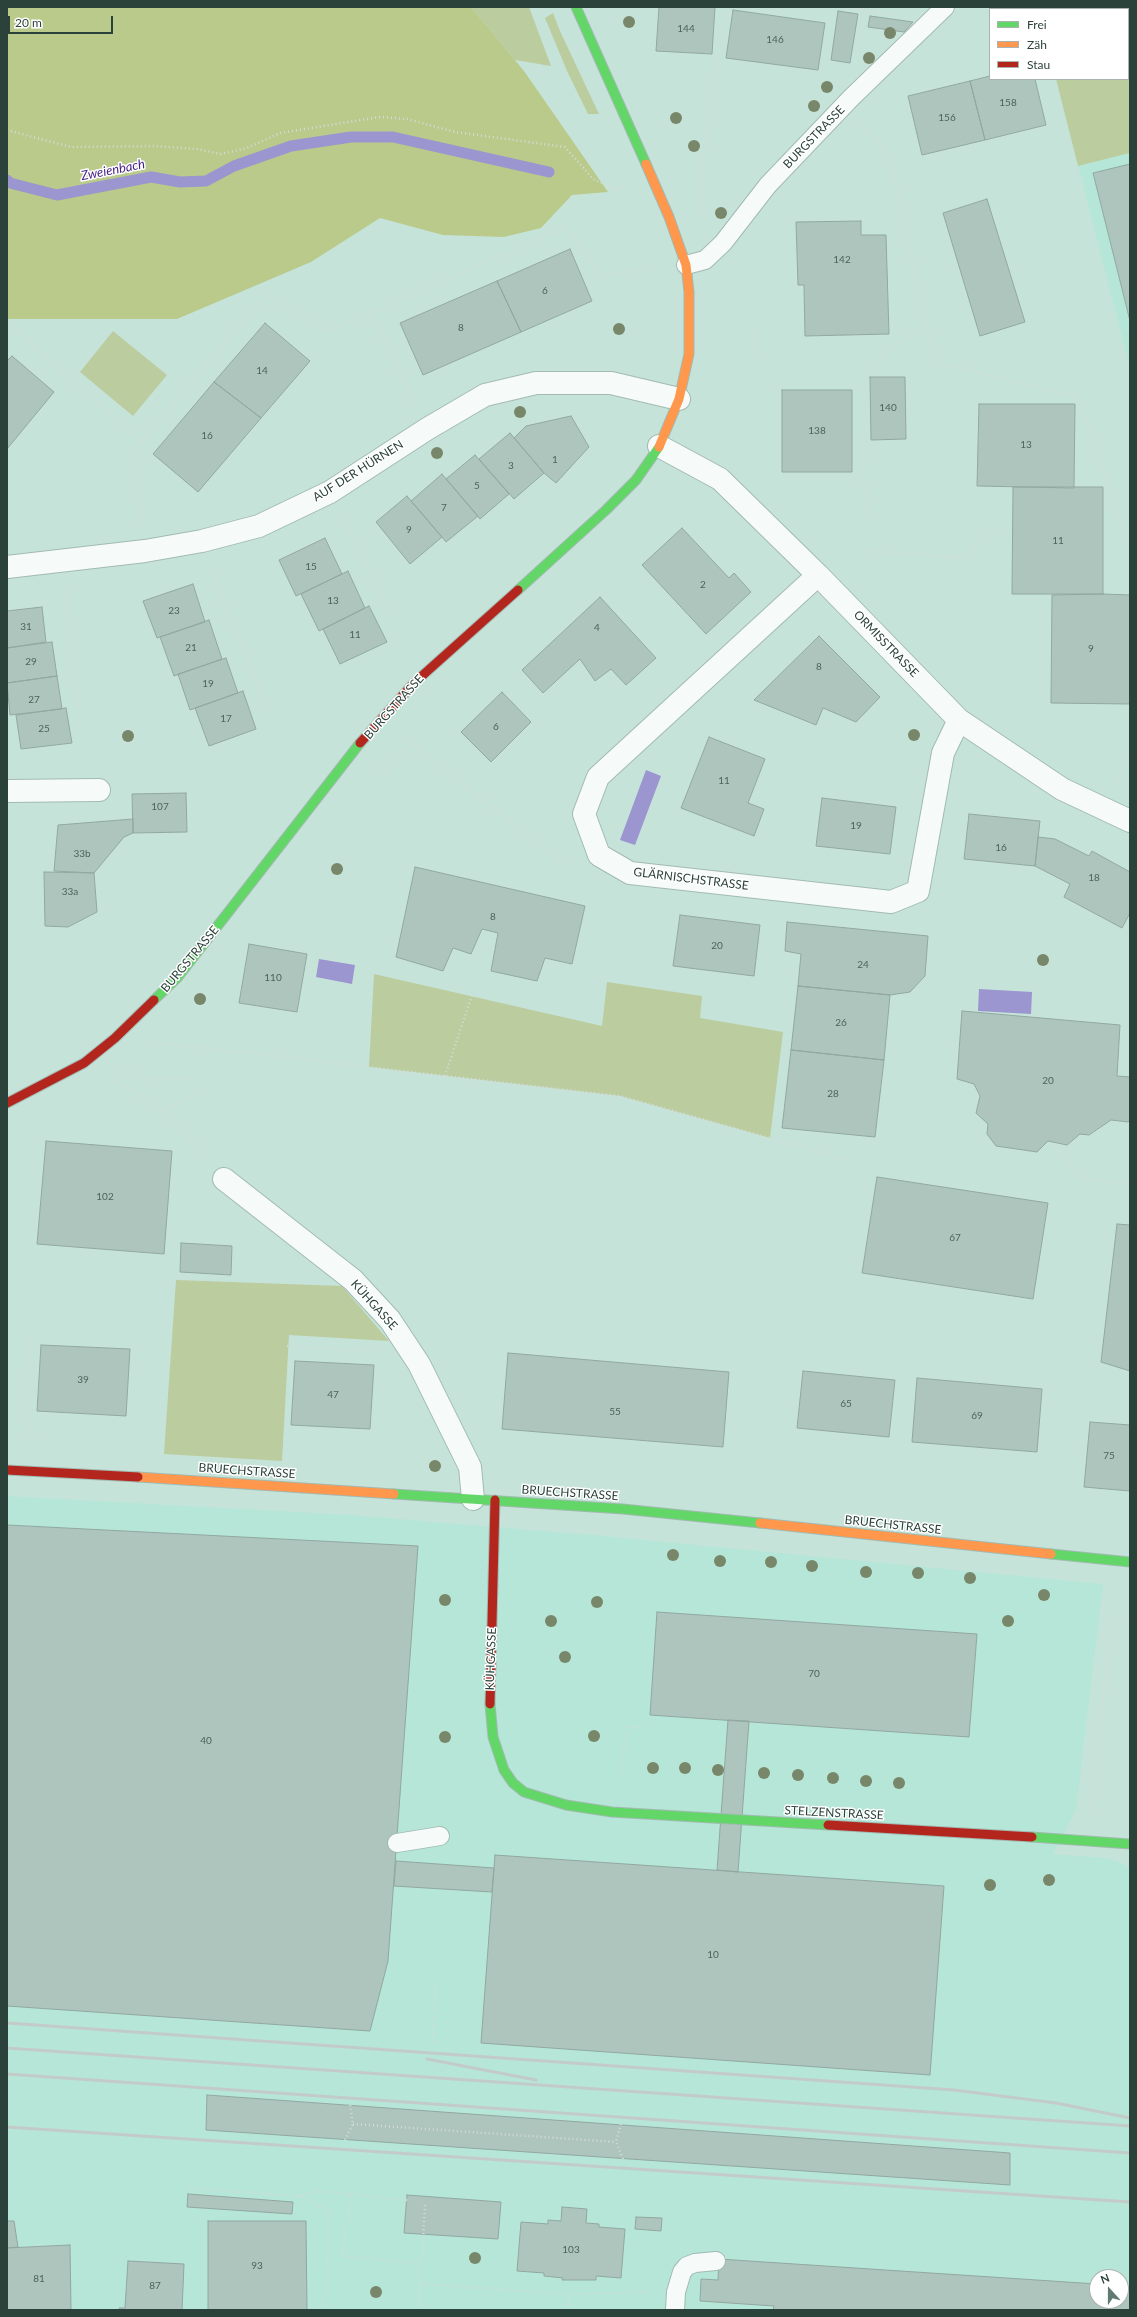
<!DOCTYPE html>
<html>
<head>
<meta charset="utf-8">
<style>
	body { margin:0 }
	#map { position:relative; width:1137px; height:2317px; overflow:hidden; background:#c6e3da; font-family:Lato,sans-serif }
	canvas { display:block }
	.frame { position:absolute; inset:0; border:8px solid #2b423b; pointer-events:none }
	.legend { position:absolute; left:989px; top:8px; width:140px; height:72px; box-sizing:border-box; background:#fff; border:1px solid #aab3b1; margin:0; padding:5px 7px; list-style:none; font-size:12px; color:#2b423b }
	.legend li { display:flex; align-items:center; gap:8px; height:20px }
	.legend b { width:20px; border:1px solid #aab3b1 }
	.north { position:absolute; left:1089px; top:2269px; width:40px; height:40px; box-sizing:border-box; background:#fff; border:1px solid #aab3b1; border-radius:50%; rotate:339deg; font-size:11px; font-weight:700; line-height:16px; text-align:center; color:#2b423b }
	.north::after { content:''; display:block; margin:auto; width:14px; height:18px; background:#617a73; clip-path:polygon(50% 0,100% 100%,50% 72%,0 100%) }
	.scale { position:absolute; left:8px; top:16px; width:105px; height:18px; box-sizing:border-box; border:2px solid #2b423b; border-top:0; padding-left:5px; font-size:12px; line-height:14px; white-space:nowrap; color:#2b423b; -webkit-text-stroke:3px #fff; paint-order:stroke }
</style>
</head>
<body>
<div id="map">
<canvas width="1137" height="2317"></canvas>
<div class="frame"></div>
<ul class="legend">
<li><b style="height:5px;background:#63d668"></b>Frei</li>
<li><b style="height:5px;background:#ff974d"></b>Zäh</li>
<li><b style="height:5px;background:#b3261e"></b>Stau</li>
</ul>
<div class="north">N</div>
<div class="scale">20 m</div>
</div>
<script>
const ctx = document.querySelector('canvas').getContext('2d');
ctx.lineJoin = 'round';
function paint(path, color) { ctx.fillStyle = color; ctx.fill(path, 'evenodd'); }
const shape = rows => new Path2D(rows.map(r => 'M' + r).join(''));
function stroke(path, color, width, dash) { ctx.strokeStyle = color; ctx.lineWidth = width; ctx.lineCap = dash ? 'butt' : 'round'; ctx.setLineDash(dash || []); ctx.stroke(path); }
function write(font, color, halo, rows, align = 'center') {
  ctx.font = font + ' Lato,sans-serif'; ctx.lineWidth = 3; ctx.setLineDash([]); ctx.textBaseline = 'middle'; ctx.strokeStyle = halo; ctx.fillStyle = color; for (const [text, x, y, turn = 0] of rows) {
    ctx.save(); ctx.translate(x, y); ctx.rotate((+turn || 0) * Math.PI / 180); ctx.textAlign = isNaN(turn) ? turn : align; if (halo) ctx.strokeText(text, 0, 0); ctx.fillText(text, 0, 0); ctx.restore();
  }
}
const built = shape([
	[1130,153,1130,368,1078,166],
	[7,1496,351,1515,593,1535,1103,1584,1076,1810,1053,1854,1106,1858,1120,1862,1130,1868,1130,2310,7,2310],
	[1097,2277,1121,2277,1121,2301,1097,2301]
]);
const green = shape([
	[471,7,529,7,551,66,515,60],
	[1039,7,1130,7,1130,153,1078,166,1056,79,1128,79,1128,9,1039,9],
	[553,13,560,31,599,114,588,114,567,71,545,18],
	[113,331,167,375,133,416,80,372],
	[374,974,602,1026,607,982,702,996,700,1018,783,1032,770,1138,620,1096,369,1067],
	[176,1280,342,1286,389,1341,289,1335,282,1461,164,1454]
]);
const forest = shape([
	[7,7,471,7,524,71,608,192,572,195,541,228,504,237,443,235,380,218,311,262,177,319,7,319]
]);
const water = shape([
	[646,770,661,776,635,845,620,840],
	[319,959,355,965,352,984,316,977],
	[979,989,1032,992,1031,1014,978,1011]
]);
const stream = shape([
	[7,180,10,183,57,195,151,177,180,182,206,181,234,166,291,146,351,137,393,137,549,172]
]);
const building = shape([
	[659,7,715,7,712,54,656,51,659,7],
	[733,10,825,23,818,70,726,58,733,10],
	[838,11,858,14,850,63,831,60,838,11],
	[870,16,913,22,904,32,868,27,870,16],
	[990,76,990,79,1035,79,1046,125,985,140,970,81,990,76],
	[970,81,985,140,922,155,908,96,970,81],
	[1130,164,1130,321,1093,173,1130,164],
	[987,199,1025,322,980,336,943,213,987,199],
	[861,221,861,235,886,235,889,334,805,336,804,285,798,285,796,222,861,221],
	[570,249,592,301,521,332,497,281,570,249],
	[497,281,521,332,423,375,400,323,497,281],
	[265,323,310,361,261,418,214,382,265,323],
	[12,356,54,392,7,449,7,361,12,356],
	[870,377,905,377,906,439,871,440,870,377],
	[214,382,261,418,198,492,153,454,214,382],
	[782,390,852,390,852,472,782,472,782,390],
	[979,404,1075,404,1074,488,977,486,979,404],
	[571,416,589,447,556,483,544,473,514,438,526,426,571,416],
	[510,433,544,473,514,499,479,459,510,433],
	[475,455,509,494,480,519,446,479,475,455],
	[442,474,478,516,446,542,411,501,442,474],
	[1013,487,1103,487,1103,594,1012,594,1013,487],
	[407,496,442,537,410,564,376,522,407,496],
	[682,528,729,578,734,573,751,592,706,634,642,565,682,528],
	[325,538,342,574,296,596,279,560,325,538],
	[348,571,365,608,319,631,301,594,348,571],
	[193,584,205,622,157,638,143,601,193,584],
	[1103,594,1130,595,1130,704,1051,703,1052,595,1103,594],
	[600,597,656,658,626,685,611,669,595,681,580,659,543,693,522,670,600,597],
	[369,606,387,642,340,664,323,629,369,606],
	[42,607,46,642,7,648,7,611,42,607],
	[209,620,222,659,174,676,160,637,209,620],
	[819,636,880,697,856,722,823,708,816,725,754,700,819,636],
	[52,642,57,676,7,683,7,648,52,642],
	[226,658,238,693,190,710,178,674,226,658],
	[57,676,62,709,10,715,7,683,57,676],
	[243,691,256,729,209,746,195,708,243,691],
	[502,692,531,722,491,762,461,732,502,692],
	[66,708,72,743,21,749,16,715,66,708],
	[709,737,765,759,748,803,764,809,754,836,681,808,709,737],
	[186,793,187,832,133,833,132,794,186,793],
	[822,798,896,807,890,854,816,846,822,798],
	[969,814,1040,821,1035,866,964,859,969,814],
	[133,819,133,833,124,837,94,873,54,871,58,825,133,819],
	[1038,837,1055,839,1089,856,1092,851,1130,872,1130,913,1122,928,1064,897,1070,884,1035,866,1038,837],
	[415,867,585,906,572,964,545,958,537,981,491,971,498,933,482,929,471,954,453,948,443,971,396,957,415,867],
	[44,872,94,873,97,912,68,927,45,926,44,872],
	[680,915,760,925,754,976,673,966,680,915],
	[787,922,928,936,925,976,910,992,890,995,798,986,801,954,785,951,787,922],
	[249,944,307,954,297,1012,239,1003,249,944],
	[798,986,890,995,884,1060,791,1050,798,986],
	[962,1011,1120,1025,1117,1076,1130,1077,1130,1120,1128,1122,1111,1120,1089,1135,1080,1134,1067,1145,1048,1141,1037,1152,996,1146,987,1134,988,1124,976,1113,980,1096,974,1084,957,1079,962,1011],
	[791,1050,884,1060,875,1137,782,1128,791,1050],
	[46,1141,172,1151,164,1254,37,1244,46,1141],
	[877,1177,1048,1203,1033,1299,862,1273,877,1177],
	[1117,1224,1130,1225,1130,1371,1101,1362,1117,1224],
	[181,1243,232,1246,231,1275,180,1272,181,1243],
	[41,1345,130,1349,126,1416,37,1411,41,1345],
	[508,1353,729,1372,723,1447,502,1429,508,1353],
	[295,1361,374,1365,370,1429,291,1425,295,1361],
	[803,1371,895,1380,889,1437,797,1428,803,1371],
	[917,1378,1042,1389,1037,1452,912,1442,917,1378],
	[1090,1422,1130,1425,1130,1491,1084,1487,1090,1422],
	[7,1525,418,1546,388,1961,370,2031,7,2006,7,1525],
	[657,1612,977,1634,969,1737,650,1715,657,1612],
	[728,1720,749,1721,738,1872,717,1870,728,1720],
	[495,1855,944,1886,930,2075,481,2043,495,1855],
	[396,1861,494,1868,492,1892,394,1886,396,1861],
	[207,2095,1010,2153,1010,2185,206,2130,207,2095],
	[188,2194,293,2202,292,2214,187,2207,188,2194],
	[407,2195,501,2202,498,2239,404,2233,407,2195],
	[562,2207,587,2209,586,2223,599,2224,599,2227,625,2229,621,2278,596,2276,596,2280,562,2280,563,2278,544,2276,544,2273,517,2271,521,2222,548,2224,548,2220,561,2221,562,2207],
	[636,2217,662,2218,661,2231,635,2229,636,2217],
	[7,2221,14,2221,18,2247,7,2248,7,2221],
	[208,2221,306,2221,307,2310,208,2310,208,2221],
	[70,2245,71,2310,7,2310,7,2248,70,2245],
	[719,2259,1097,2284,1097,2301,1121,2301,1121,2286,1130,2287,1130,2310,773,2310,774,2306,700,2301,701,2279,718,2280,719,2259],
	[128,2261,184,2264,182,2310,119,2310,119,2308,125,2308,128,2261]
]);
const path = shape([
	[846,7,897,15],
	[858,51,864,10],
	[862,125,889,152,926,326,941,363,1078,397,1130,548],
	[7,130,71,147,153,146,197,149,221,154,247,148,280,133,380,117,407,119,455,132,565,147,593,179,616,190,624,186],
	[701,214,701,170,727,7],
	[373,314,414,402],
	[7,334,13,327,142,442],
	[754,355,755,327],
	[866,515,868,500,863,481,868,375,889,348,926,326],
	[343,519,392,617],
	[142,522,135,449,266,295,333,330,565,227,601,276,655,268],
	[864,551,966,558,983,536,1000,535],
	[212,568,234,635,244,647,265,709],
	[65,589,80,714],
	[380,766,387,772,410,742,556,858,568,860],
	[1117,782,1130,751],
	[153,1042,620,1096,848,1160],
	[127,1066,152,1081,163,1078,190,1078],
	[445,1076,474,989],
	[112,1079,164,1110,205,1157],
	[164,1110,195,1094],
	[1054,1145,1081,1178,1130,1183],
	[30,1336,26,1424,34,1440],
	[287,1346,374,1351],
	[619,1775,628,1727,644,1727],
	[1091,1811,1112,1621,1130,1617],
	[433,2041,436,1983],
	[353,2124,616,2142],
	[621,2124,616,2142,623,2159],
	[345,2140,353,2124,350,2105],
	[191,2188,301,2196,328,2211,325,2310],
	[301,2196,317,2191,350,2194],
	[407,2200,350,2194,342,2256,420,2263],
	[420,2284,569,2294,649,2292],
	[568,2305,569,2294],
	[419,2310,425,2205]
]);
const lane = shape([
	[686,265,705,260,723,243,768,185,851,98,945,7],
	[397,1843,440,1836],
	[675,2310,676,2292,682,2272,687,2266,695,2263,716,2261]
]);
const street = shape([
	[659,446,720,479,818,575,959,720,1062,789,1130,821],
	[7,567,145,551,202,541,259,526,330,492,427,429,485,395,536,383,611,383,679,399],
	[818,575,598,777,584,814,599,855,630,873,891,902,918,891,943,753,959,720],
	[7,791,99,790],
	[224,1179,353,1280,390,1320,419,1364,470,1467,473,1499]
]);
const fast = shape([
	[576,7,646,164],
	[518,590,606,510,636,480,659,447],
	[154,1000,177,978,360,743],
	[394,1494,623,1509,760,1523],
	[1051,1554,1130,1562],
	[490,1704,493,1737,504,1770,513,1783,524,1792,566,1805,612,1812,828,1825],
	[1032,1837,1130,1844]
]);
const slow = shape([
	[646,164,669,217,686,265,689,292,689,354,679,399,659,447],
	[138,1477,394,1494],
	[760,1523,1051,1554]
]);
const jam = shape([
	[360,743,414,683,518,590],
	[7,1103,84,1063,115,1038,154,1000],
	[7,1470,138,1477],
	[490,1704,495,1500],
	[828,1825,1032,1837]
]);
const rail = shape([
	[7,2023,954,2090,1056,2103,1130,2118],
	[7,2048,1130,2126],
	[427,2059,536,2080],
	[7,2074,1130,2153],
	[7,2127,1130,2202]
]);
const trees = [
	[629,22],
	[890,33],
	[869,58],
	[827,87],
	[814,106],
	[676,118],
	[694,146],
	[721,213],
	[619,329],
	[520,412],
	[437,453],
	[914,735],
	[128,736],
	[337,869],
	[1043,960],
	[200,999],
	[435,1466],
	[673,1555],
	[720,1561],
	[771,1562],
	[812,1566],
	[866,1572],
	[918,1573],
	[970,1578],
	[1044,1595],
	[445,1600],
	[597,1602],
	[551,1621],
	[1008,1621],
	[565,1657],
	[594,1736],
	[445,1737],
	[653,1768],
	[685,1768],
	[718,1770],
	[764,1773],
	[798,1775],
	[833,1778],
	[866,1781],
	[899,1783],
	[1049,1880],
	[990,1885],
	[475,2258],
	[376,2292]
];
const numberNames = [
	["144",686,29],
	["146",775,40],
	["158",1008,103],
	["156",947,118],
	["142",842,260],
	["6",545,291],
	["8",461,328],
	["14",262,371],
	["140",888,408],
	["138",817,431],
	["16",207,436],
	["13",1026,445],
	["1",555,460],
	["3",511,466],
	["5",477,486],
	["7",444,508],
	["9",409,530],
	["11",1058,541],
	["15",311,567],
	["2",703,585],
	["13",333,601],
	["23",174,611],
	["31",26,627],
	["4",597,628],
	["11",355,635],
	["21",191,648],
	["9",1091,649],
	["29",31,662],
	["8",819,667],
	["19",208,684],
	["27",34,700],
	["17",226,719],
	["6",496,727],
	["25",44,729],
	["11",724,781],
	["107",160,807],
	["19",856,826],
	["16",1001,848],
	["33b",82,854],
	["18",1094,878],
	["33a",70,892],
	["8",493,917],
	["20",717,946],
	["24",863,965],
	["110",273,978],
	["26",841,1023],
	["20",1048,1081],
	["28",833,1094],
	["102",105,1197],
	["67",955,1238],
	["39",83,1380],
	["47",333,1395],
	["65",846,1404],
	["55",615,1412],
	["69",977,1416],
	["75",1109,1456],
	["70",814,1674],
	["40",206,1741],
	["10",713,1955],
	["103",571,2250],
	["93",257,2266],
	["81",39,2279],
	["87",155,2286]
];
const streetNames = [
	["BURGSTRASSE",814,137,-46],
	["AUF DER HÜRNEN",358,471,-32],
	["ORMISSTRASSE",886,644,46],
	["BURGSTRASSE",394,707,-48],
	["GLÄRNISCHSTRASSE",691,879,7],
	["BURGSTRASSE",190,959,-50],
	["KÜHGASSE",374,1305,48],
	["BRUECHSTRASSE",247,1471,4],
	["BRUECHSTRASSE",570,1493,4],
	["BRUECHSTRASSE",893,1525,6],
	["KÜHGASSE",491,1659,-88],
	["STELZENSTRASSE",834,1813,3]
];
const waterNames = [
	["Zweienbach",113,170,-11]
];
paint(built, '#b6e6d7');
paint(green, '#bbcc9e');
paint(forest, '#b9ca8b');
paint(water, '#9b95d0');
stroke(stream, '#9b95d0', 11);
paint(building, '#aec5be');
stroke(building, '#91a8a1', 1);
stroke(lane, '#a2bab2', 20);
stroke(street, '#a2bab2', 24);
stroke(fast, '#a2bab2', 11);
stroke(slow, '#a2bab2', 11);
stroke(jam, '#a2bab2', 11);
stroke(path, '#d4dcda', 2.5, [1, 3]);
stroke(lane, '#f6fbf9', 18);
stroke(street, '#f6fbf9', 22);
stroke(fast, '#63d668', 9);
stroke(slow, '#ff974d', 9);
stroke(jam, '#b3261e', 9);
stroke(rail, '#c3cbc9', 3);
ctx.fillStyle = '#78876a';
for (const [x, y] of trees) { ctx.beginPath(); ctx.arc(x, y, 6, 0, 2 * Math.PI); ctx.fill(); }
write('10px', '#4c635c', null, numberNames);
write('12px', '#2b423b', '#fff', streetNames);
write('italic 13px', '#451f87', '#fff', waterNames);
</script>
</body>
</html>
